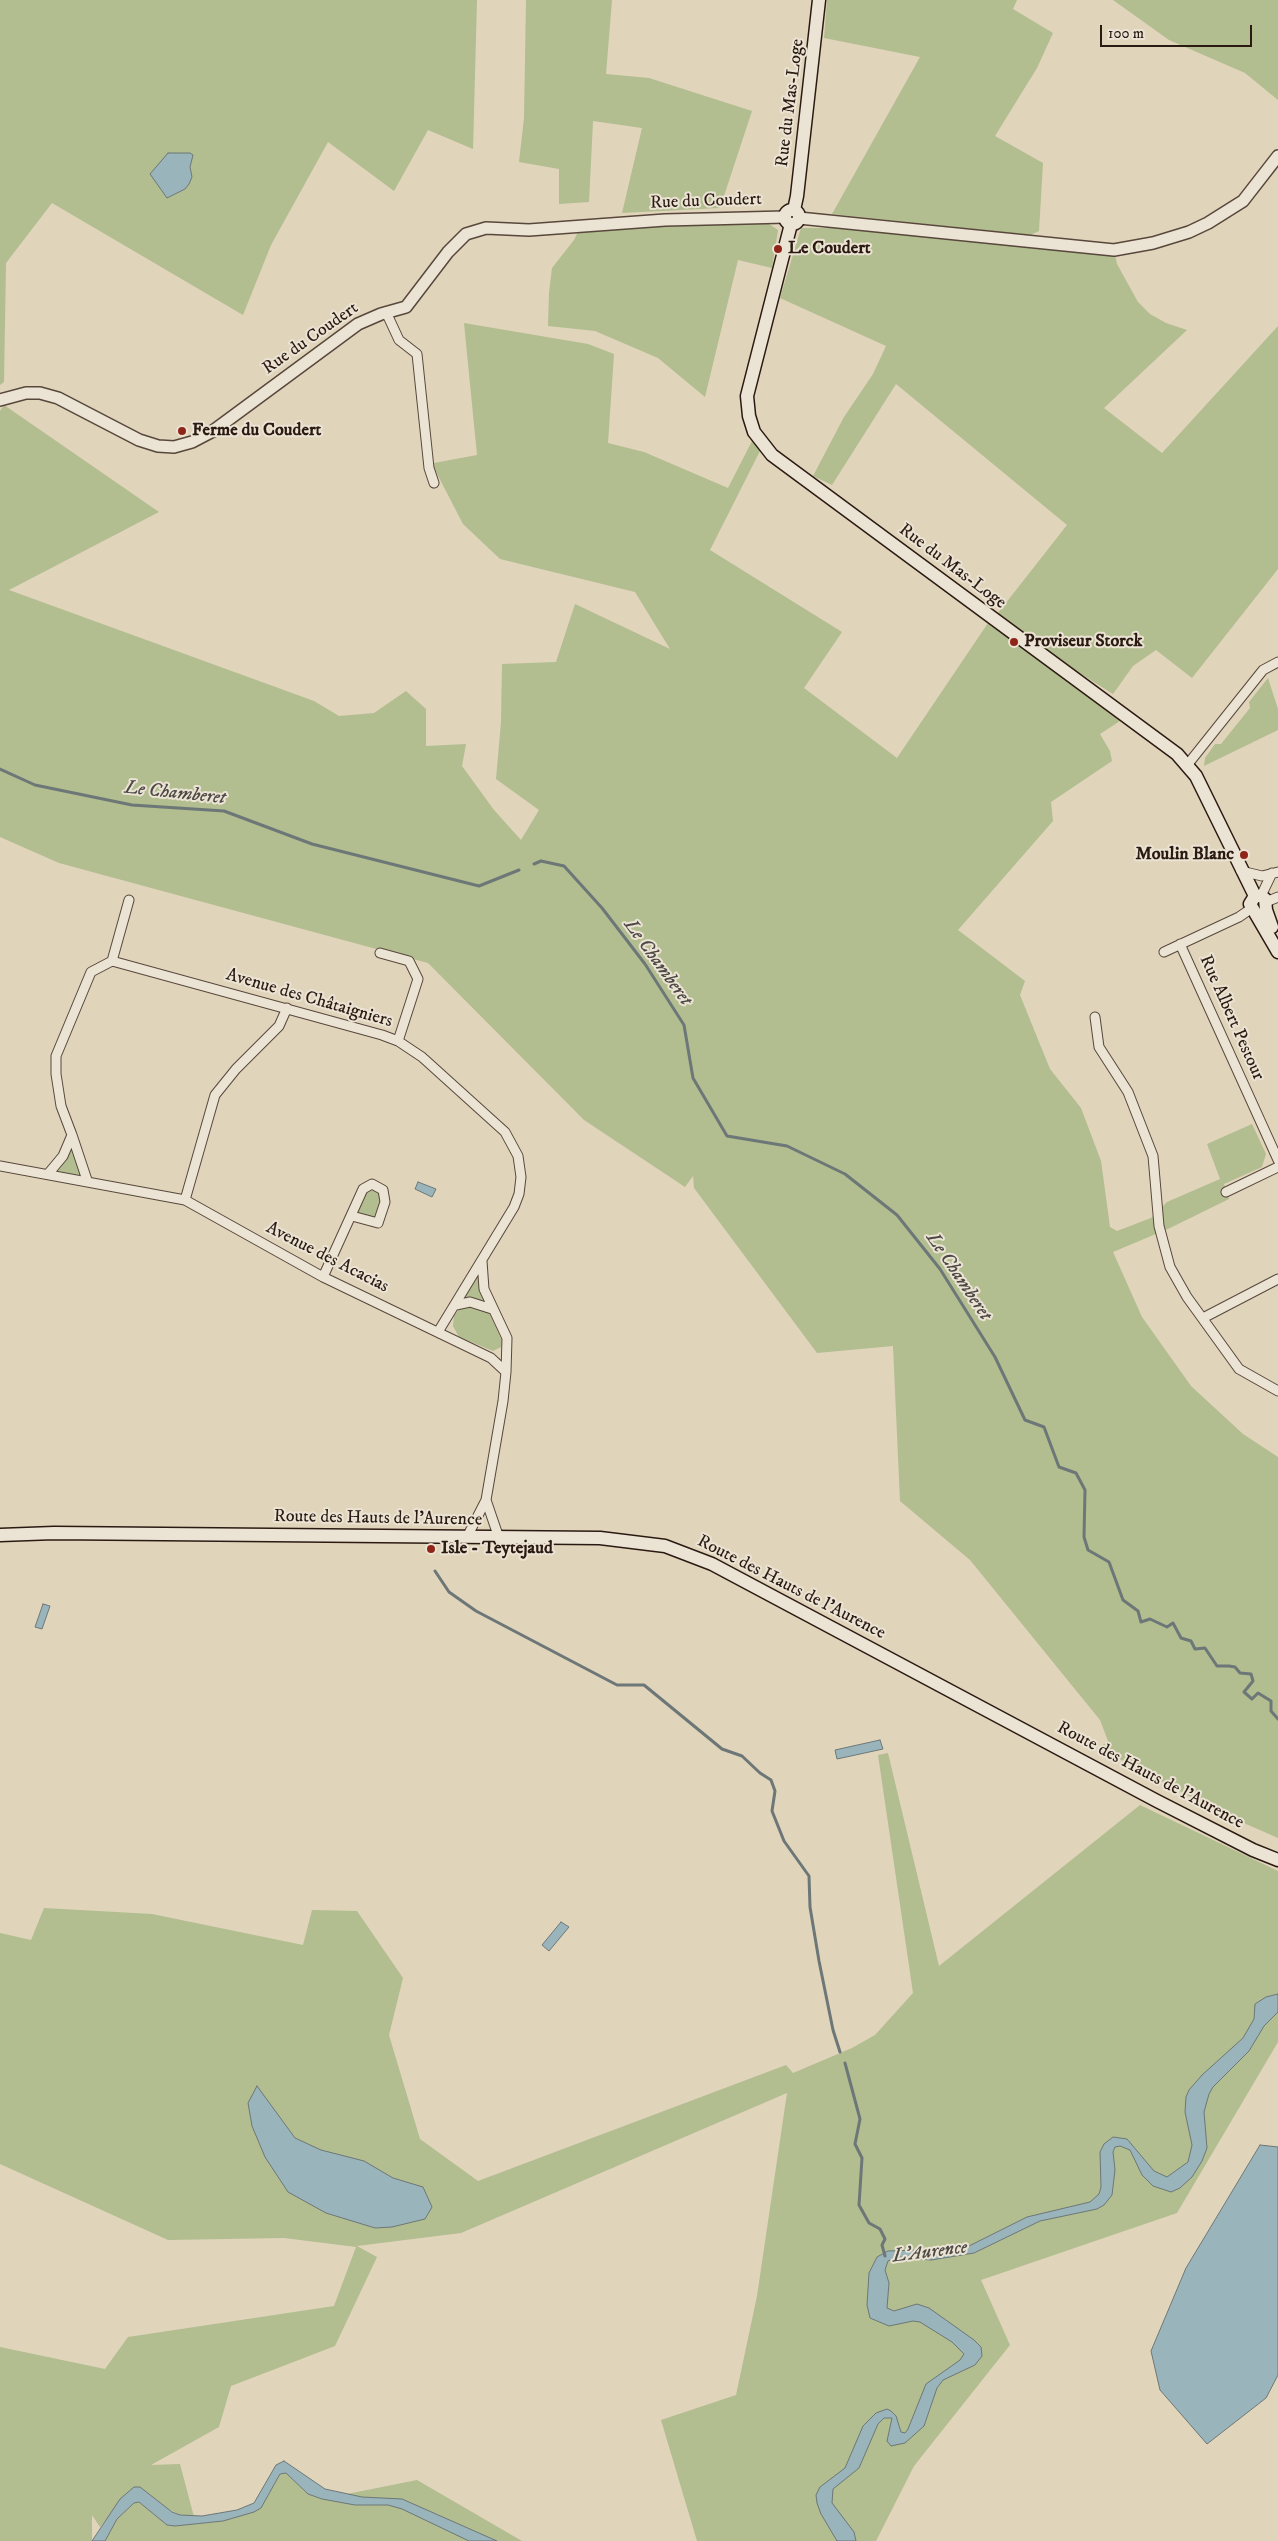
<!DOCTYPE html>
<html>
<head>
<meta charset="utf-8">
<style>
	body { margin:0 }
	#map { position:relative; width:1278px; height:2541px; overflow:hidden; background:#e0d4bb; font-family:"IM FELL DW Pica",serif }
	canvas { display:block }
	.scale { position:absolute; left:1100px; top:25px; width:152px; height:22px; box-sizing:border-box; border:2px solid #2b1a12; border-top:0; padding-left:6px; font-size:15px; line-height:18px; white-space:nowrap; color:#2b1a12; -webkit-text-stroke:4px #ebe3d3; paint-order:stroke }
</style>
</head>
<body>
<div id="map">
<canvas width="1278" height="2541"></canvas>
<div class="scale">100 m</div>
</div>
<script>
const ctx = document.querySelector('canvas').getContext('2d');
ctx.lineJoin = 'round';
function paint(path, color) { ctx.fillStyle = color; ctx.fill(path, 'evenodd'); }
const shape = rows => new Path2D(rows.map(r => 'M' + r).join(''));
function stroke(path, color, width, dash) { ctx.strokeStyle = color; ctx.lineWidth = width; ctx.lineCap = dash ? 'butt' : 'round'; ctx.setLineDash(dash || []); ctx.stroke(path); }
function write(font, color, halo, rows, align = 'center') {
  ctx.font = font + ' "IM FELL DW Pica",serif'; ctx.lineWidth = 4; ctx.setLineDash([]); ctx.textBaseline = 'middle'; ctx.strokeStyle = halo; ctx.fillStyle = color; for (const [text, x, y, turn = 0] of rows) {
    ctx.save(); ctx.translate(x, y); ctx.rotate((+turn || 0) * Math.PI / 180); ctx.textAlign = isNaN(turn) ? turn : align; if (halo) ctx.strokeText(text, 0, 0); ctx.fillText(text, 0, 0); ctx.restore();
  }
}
const green = shape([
	[0,0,477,0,473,149,428,130,394,191,328,142,271,245,243,315,52,203,6,263,4,382,0,385],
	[526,0,612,0,606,74,649,78,752,111,720,208,622,213,642,128,593,121,589,202,559,204,559,169,519,162,524,118],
	[827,0,1017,0,1013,9,1053,33,1037,68,995,136,1043,163,1039,231,1030,235,832,214,920,57,824,38],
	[1113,0,1278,0,1278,100,1245,73,1169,40],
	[827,221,1114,250,1117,264,1138,302,1150,314,1166,323,1187,330,1104,408,1162,453,1278,326,1278,569,1192,678,1156,650,1133,666,1113,694,1075,670,998,613,1067,525,896,384,832,485,813,476,844,417,873,374,886,346,780,298,801,228,825,228],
	[753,223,769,224,778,230,772,268,738,260,705,397,658,358,595,331,548,326,549,293,552,268,574,240,579,230],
	[464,323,588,344,614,354,608,443,644,452,728,488,752,441,760,451,710,550,842,632,804,688,897,758,988,623,1120,721,1100,734,1110,751,1112,761,1051,802,1053,821,958,930,1025,981,1020,995,1050,1069,1081,1108,1101,1161,1110,1227,1117,1231,1151,1218,1167,1202,1220,1179,1207,1144,1252,1124,1266,1154,1262,1167,1224,1184,1229,1199,1170,1228,1113,1252,1142,1317,1191,1386,1243,1434,1278,1457,1278,1838,1221,1813,1099,1748,1108,1741,1100,1720,970,1560,900,1501,893,1346,817,1353,694,1188,693,1176,685,1187,584,1120,428,963,59,863,0,837,0,411,4,405,159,512,9,590,314,701,339,716,374,713,406,691,426,709,426,746,466,744,462,766,494,810,521,840,539,810,496,779,501,722,502,664,556,662,575,604,670,649,635,592,500,559,463,524,434,468,434,463,477,455],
	[1268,678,1278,709,1278,730,1204,766,1205,758,1215,744,1221,744,1250,708,1249,702],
	[72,1135,87,1180,48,1174],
	[372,1184,383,1190,378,1223,352,1216,363,1189],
	[482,1261,492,1309,456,1305],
	[472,1306,489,1312,502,1341,501,1347,493,1351,459,1337,453,1326,454,1316,460,1308],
	[888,1753,939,1966,1140,1805,1278,1871,1278,2042,1177,2213,981,2280,1010,2345,914,2466,876,2541,697,2541,661,2420,736,2395,757,2296,787,2093,461,2233,357,2246,377,2257,335,2346,231,2386,219,2427,151,2465,180,2464,194,2517,180,2515,130,2490,100,2527,92,2515,92,2541,0,2541,0,2347,105,2369,128,2337,334,2306,356,2247,284,2238,168,2240,0,2164,0,1933,31,1940,44,1908,152,1914,303,1945,312,1910,357,1911,403,1978,389,2035,420,2139,478,2181,786,2065,793,2073,852,2048,875,2035,913,1993,878,1755],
	[286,2473,308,2494,322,2499,417,2480,522,2541,105,2541,117,2519,134,2503,139,2502,167,2525,175,2526,223,2521,268,2496,280,2474]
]);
const water = shape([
	[168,153,190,153,193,155,190,167,192,177,189,184,185,189,167,198,150,174,168,153],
	[418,1182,436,1189,432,1197,415,1189,418,1182],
	[43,1604,50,1606,42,1629,35,1627,43,1604],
	[880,1740,883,1749,837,1759,835,1750,880,1740],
	[561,1922,569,1927,549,1951,542,1945,561,1922],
	[1278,1994,1278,2012,1264,2026,1249,2051,1213,2087,1209,2094,1204,2112,1207,2148,1202,2161,1192,2177,1180,2188,1171,2192,1153,2186,1142,2175,1130,2150,1120,2146,1115,2147,1113,2152,1115,2170,1112,2195,1104,2205,1097,2209,1040,2221,974,2253,931,2260,899,2257,888,2261,885,2270,889,2283,887,2308,894,2311,917,2304,929,2308,974,2340,981,2347,982,2356,975,2365,943,2380,937,2388,924,2426,905,2443,891,2446,887,2441,892,2418,884,2418,878,2424,859,2468,833,2489,832,2503,854,2532,856,2541,837,2541,821,2514,817,2503,816,2495,820,2487,845,2468,863,2426,876,2413,887,2409,891,2411,896,2416,901,2432,905,2433,908,2429,926,2384,960,2360,964,2354,952,2342,920,2322,913,2321,889,2326,870,2318,867,2305,869,2273,877,2257,888,2251,953,2249,969,2246,1027,2217,1090,2202,1099,2194,1101,2187,1100,2152,1104,2144,1113,2137,1127,2139,1154,2171,1167,2177,1188,2162,1192,2145,1185,2112,1186,2097,1189,2090,1202,2075,1243,2038,1254,2019,1255,2004,1266,1997,1278,1994],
	[257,2086,295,2138,321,2150,364,2161,393,2178,423,2187,432,2207,425,2219,392,2227,375,2228,326,2213,288,2192,265,2157,252,2126,248,2103,257,2086],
	[1260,2145,1278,2147,1278,2375,1266,2398,1207,2444,1160,2390,1151,2351,1186,2268,1260,2145],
	[284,2461,325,2489,362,2497,402,2499,497,2541,469,2541,402,2509,388,2505,355,2505,322,2499,308,2494,286,2473,280,2474,261,2508,254,2512,223,2521,175,2526,167,2525,139,2502,134,2503,117,2519,105,2541,92,2541,120,2499,134,2487,140,2487,172,2512,180,2515,202,2516,237,2510,254,2503,276,2465,284,2461]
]);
const stream = shape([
	[0,769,35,785,132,805,224,811,312,844,479,886,519,870],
	[534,864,541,861,564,866,602,908,645,964,684,1025,693,1078,727,1136,787,1146,845,1174,897,1215,940,1269,995,1357,1025,1420,1044,1427,1059,1467,1076,1473,1085,1490,1084,1537,1088,1550,1109,1562,1123,1600,1138,1611,1141,1622,1150,1619,1167,1627,1173,1623,1181,1638,1191,1641,1195,1649,1205,1648,1217,1666,1229,1666,1235,1667,1240,1673,1251,1674,1253,1681,1244,1692,1252,1699,1258,1693,1271,1701,1271,1711,1278,1719],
	[435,1571,449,1592,476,1611,617,1685,644,1685,722,1749,742,1756,760,1773,771,1780,775,1791,772,1811,784,1841,809,1876,810,1907,819,1961,833,2030,840,2052],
	[845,2063,860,2119,855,2144,862,2158,859,2205,869,2223,880,2229,885,2239,882,2245,885,2256]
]);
const minor = shape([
	[386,312,399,340,417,354,429,468,434,483],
	[1188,764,1263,670,1278,662],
	[1241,871,1262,876,1278,872],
	[1261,896,1272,873],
	[1266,902,1278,897],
	[1180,944,1278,1160],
	[1164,952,1239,917,1252,908],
	[380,953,409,961,418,979,398,1041],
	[112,961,382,1035,398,1041,422,1057,505,1132,518,1156,521,1177,519,1194,514,1207,438,1332],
	[1095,1017,1099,1047,1128,1092,1153,1156,1159,1226,1170,1267,1187,1297,1239,1369,1278,1391],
	[72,1135,61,1106,56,1074,56,1056,91,972,112,961,129,900],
	[0,1166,185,1200,323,1277,491,1358,506,1372,503,1401,486,1500,467,1537],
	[48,1174,63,1156,72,1135,87,1180],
	[1226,1192,1278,1167],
	[185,1200,215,1095,236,1069,279,1026,287,1008],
	[482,1261,484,1289,507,1338,506,1372],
	[323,1277,363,1189,372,1184,383,1190,385,1202,378,1223,352,1216],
	[456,1305,470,1302,492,1309],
	[1203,1318,1278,1279],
	[486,1500,499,1538]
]);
const tertiary = shape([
	[799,218,1114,250,1153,243,1189,232,1208,223,1243,201,1278,156],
	[0,400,26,393,40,393,58,398,139,440,158,446,174,447,192,442,213,431,358,324,381,314,406,307,448,252,466,234,486,228,529,230,665,220,785,217]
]);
const secondary = shape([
	'785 217a7 7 0 1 1 14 0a7 7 0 1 1-14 0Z',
	[794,210,797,196,819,0],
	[791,224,747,396,749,416,754,432,772,455,1177,754,1196,776,1255,896],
	[1255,896,1250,904,1278,952],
	[1255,896,1261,896,1265,899,1266,910,1272,927],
	[0,1535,54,1533,600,1538,665,1546,712,1564,1157,1801,1253,1850,1278,1860]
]);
const markers = [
	[778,249,5,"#8f2418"],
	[182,431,5,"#8f2418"],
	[1014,642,5,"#8f2418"],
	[1244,855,5,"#8f2418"],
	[431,1549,5,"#8f2418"]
];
const streetNames = [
	["Rue du Mas-Loge",791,103,-83],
	["Rue du Coudert",706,202,-2],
	["Rue du Coudert",311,339,-35],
	["Rue du Mas-Loge",952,567,37],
	["Avenue des Châtaigniers",309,999,16],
	["Rue Albert Pestour",1231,1018,66],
	["Avenue des Acacias",327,1258,27],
	["Route des Hauts de l'Aurence",378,1519,1],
	["Route des Hauts de l'Aurence",791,1588,27],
	["Route des Hauts de l'Aurence",1150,1776,28]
];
const poiNames = [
	["Le Coudert",788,249],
	["Ferme du Coudert",192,431],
	["Proviseur Storck",1024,642],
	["Moulin Blanc",1234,855,"right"],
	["Isle - Teytejaud",441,1549]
];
const waterNames = [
	["Le Chamberet",175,794,6],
	["Le Chamberet",657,963,54],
	["Le Chamberet",958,1277,56],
	["L'Aurence",930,2253,-7]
];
paint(green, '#b2bd90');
paint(water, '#99b5bb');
stroke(water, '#6d7777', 1);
stroke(stream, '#6d7777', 3);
stroke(minor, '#58483c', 11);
stroke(tertiary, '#58483c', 14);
stroke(secondary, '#2b1a12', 15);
stroke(minor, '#ebe3d3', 9);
stroke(tertiary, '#ebe3d3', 11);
stroke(secondary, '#ebe3d3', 12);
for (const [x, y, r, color] of markers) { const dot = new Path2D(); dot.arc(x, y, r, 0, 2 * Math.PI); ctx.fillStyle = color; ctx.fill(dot); stroke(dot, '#ebe3d3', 2); }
write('18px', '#2b1a12', '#ebe3d3', streetNames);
write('bold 18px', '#2b1a12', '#ebe3d3', poiNames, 'left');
write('italic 19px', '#4c4845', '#ebe3d3', waterNames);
</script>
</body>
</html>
